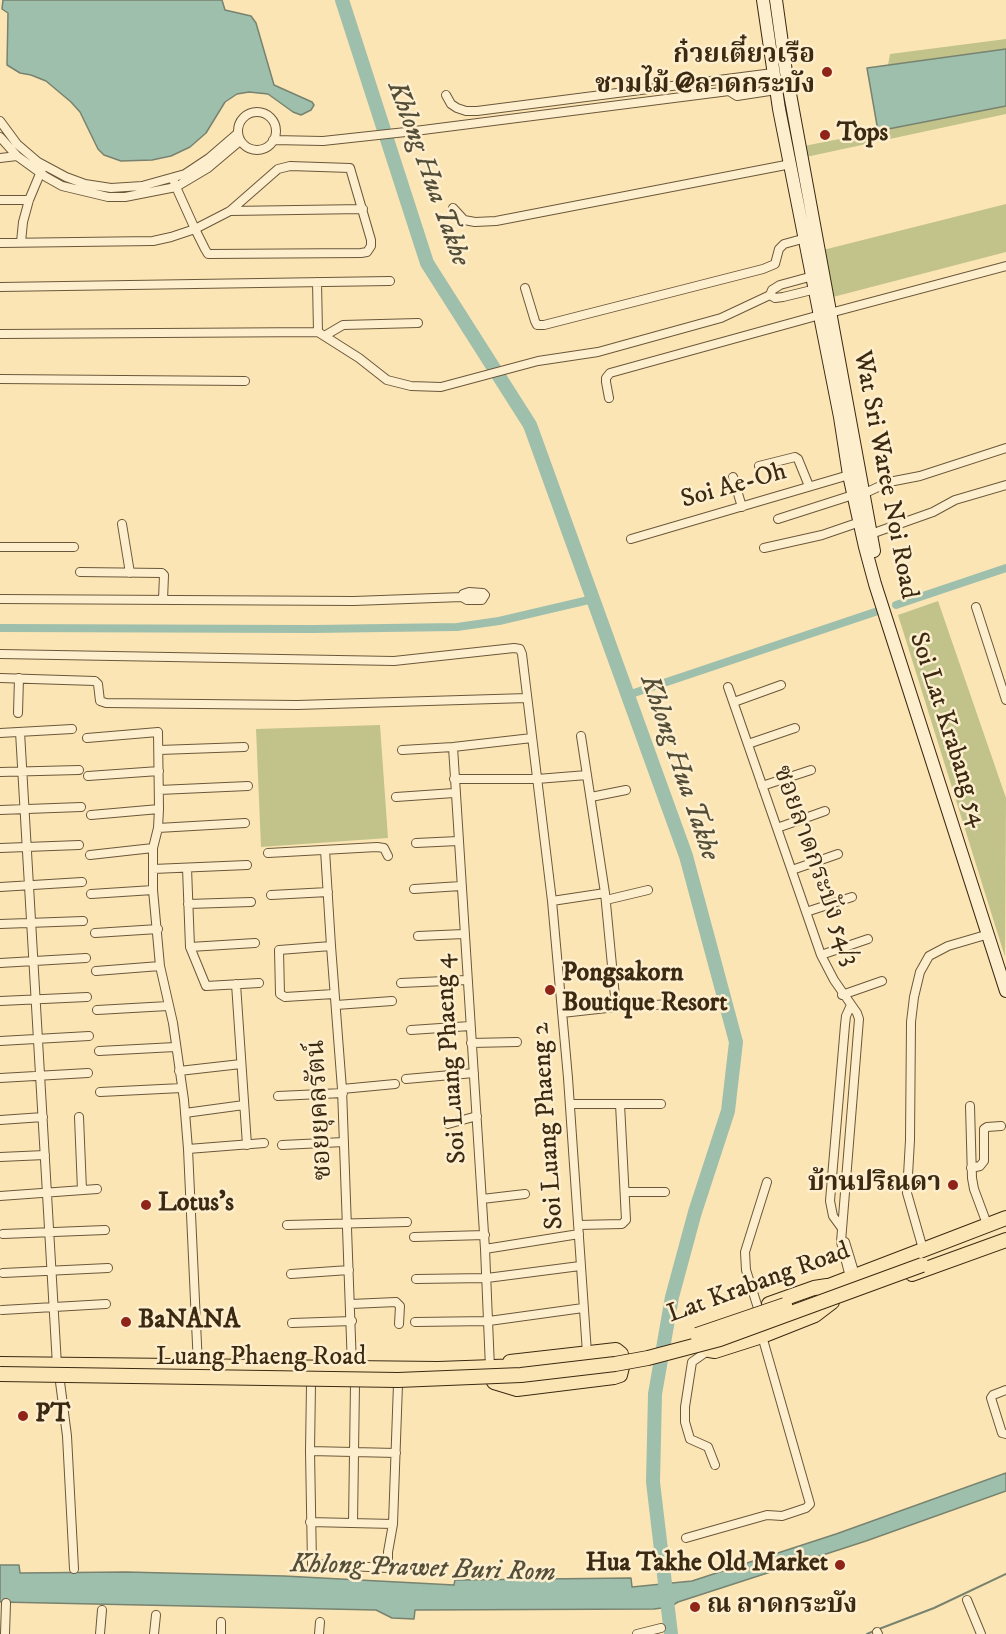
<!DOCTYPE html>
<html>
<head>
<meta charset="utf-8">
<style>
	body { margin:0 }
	canvas { display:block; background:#fce5b4 }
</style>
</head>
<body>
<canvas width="1006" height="1634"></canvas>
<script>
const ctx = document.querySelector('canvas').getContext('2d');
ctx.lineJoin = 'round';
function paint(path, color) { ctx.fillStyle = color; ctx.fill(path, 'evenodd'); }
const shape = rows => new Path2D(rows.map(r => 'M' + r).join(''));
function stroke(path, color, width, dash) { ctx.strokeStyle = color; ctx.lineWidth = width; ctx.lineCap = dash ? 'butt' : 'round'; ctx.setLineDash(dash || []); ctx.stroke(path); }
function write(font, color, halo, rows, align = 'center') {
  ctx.font = font + ' "IM FELL DW Pica","Noto Serif Thai",serif'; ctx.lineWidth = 5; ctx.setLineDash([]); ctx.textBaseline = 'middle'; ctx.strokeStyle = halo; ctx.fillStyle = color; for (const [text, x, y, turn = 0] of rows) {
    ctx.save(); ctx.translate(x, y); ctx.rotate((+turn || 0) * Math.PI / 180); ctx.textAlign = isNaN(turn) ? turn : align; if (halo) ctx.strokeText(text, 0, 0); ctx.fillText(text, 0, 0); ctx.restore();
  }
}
const green = shape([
	[1006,39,1006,49,888,65,890,54],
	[1006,106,1006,114,806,157,804,146],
	[1006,204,1006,252,833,297,823,250],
	[938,601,1006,798,1005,957,898,615],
	[380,725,388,838,261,847,256,729]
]);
const water = shape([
	[3,0,222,0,225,10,251,16,256,23,274,85,312,102,314,105,311,110,301,115,293,112,268,94,249,92,237,94,225,102,206,133,190,147,171,156,152,160,121,161,104,155,98,149,80,112,71,102,46,81,31,75,20,73,7,65,8,13,2,9,3,0],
	[1006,49,1006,106,878,131,867,68,1006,49],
	[1006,1473,1006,1491,866,1541,678,1602,670,1607,654,1609,415,1610,414,1619,392,1618,376,1610,0,1602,0,1565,19,1565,20,1573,126,1572,284,1576,454,1585,455,1580,631,1578,632,1587,692,1581,836,1534,1006,1473]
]);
const stream = shape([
	[879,1629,934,1608,1006,1574],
	[867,1634,874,1631]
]);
const canal = shape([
	[896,605,1006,568],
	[0,628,313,629,457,627,499,621,593,599],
	[628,695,875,612]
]);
const river = shape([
	[342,0,427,263,530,425,686,856,736,1042,728,1111,695,1212,672,1297,655,1394,653,1482,671,1634]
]);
const street = shape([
	[729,91,737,96,776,90],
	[446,95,451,104,457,108,466,111,477,111,773,73],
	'238 131a19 19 0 1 1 38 0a19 19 0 1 1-38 0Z',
	[0,121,17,144,38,162,66,177,85,184,111,188,142,186,185,174,209,158,238,133],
	[0,137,17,156,46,177,62,186,108,197,125,197,176,187,208,168,240,141],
	[273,140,323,141,415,131,729,91,736,86,775,80],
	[0,158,17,156],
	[0,200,29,200],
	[453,208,464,220,475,222,496,221,791,164],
	[230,211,363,209],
	[21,242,23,222,29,200,42,169],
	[0,243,153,241,171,237,195,229,230,211,278,169,290,166,350,168,371,240,371,246,367,252,361,253,208,254,205,249,195,229,176,187,173,179],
	[317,282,318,332],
	[0,287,390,281],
	[525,288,535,321,537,325,544,325,763,269,775,264,779,249,784,244,806,238],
	[770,295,775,298,783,297,816,289],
	[830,313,1006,266],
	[0,334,318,332,359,358,387,380,411,386,441,387,538,361,598,352,721,318,770,295,772,290,780,285,813,276],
	[326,335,343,325,418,323],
	[0,379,245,381],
	[609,398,606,382,606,378,610,373,820,315],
	[759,466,795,457,798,459,809,486],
	[733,477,742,507],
	[863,494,889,482,920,476,1006,448],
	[778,519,853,495],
	[122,524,130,573],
	[871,534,933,512,955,500,1006,485],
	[631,539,849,475],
	[0,547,74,547],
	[764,548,822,535,860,522],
	[80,572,162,573,164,575,163,600],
	[0,599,354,601,462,597,467,600,482,600,485,595,483,593,469,592,463,594,462,597],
	[976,607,1006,700],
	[0,654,394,661,514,648,520,649,522,654,552,901,568,1078,587,1353],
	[0,678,95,681,98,684,100,701,106,703,297,705,527,698],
	[728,687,821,955,834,980,857,1013,859,1019,841,1242,850,1277],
	[734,702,781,685],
	[18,713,19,678],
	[20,732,57,1365],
	[0,733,72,729],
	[581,736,605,893,616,1007],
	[87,738,158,732,159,809,158,828,153,848,153,890,160,966,173,1023,184,1100,188,1149,198,1366],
	[748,744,795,728],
	[453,747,485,1249,490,1368],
	[159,750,244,747],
	[402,750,453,747,532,738],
	[0,772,79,770],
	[88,776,159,771],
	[454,779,537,779,587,775],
	[762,786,811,770],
	[159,790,248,786],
	[396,797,454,793],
	[591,797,626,790],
	[0,810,81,807],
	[91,815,159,809],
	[158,828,245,823],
	[777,828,825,811],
	[416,843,458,841],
	[0,848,79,845],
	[325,850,331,946,342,1089,352,1367],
	[268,853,377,847,384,848,388,856],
	[90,855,153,848],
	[187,868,190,947,206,986,259,983],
	[153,869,247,865],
	[792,870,838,854],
	[0,887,82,882],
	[414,889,461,886],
	[91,894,153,890],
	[271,895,328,892],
	[606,900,648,890],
	[552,901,605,893],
	[188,904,251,902],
	[806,912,852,897],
	[0,924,83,921],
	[95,933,158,929],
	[418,936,464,934],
	[331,946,279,950,280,994,285,997,334,994],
	[190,947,255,943],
	[821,955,868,939],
	[0,963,86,958],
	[96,971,160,966],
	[401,983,467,980],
	[236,984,247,1145],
	[842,995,882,981],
	[0,1001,87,997],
	[336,1005,392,1001],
	[97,1010,168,1006],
	[562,1013,616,1007,691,1003],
	[411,1030,470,1026],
	[0,1041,89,1036],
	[471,1043,517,1042],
	[99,1051,175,1047],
	[179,1071,241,1064],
	[0,1078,88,1073],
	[406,1079,474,1073],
	[342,1089,395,1084],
	[100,1092,182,1088],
	[278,1096,343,1093],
	[570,1104,661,1104],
	[970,1106,972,1178,974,1189,987,1224],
	[185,1113,244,1105],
	[79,1117,82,1190],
	[0,1120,43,1117],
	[448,1124,477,1116],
	[282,1145,344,1142],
	[188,1149,264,1143],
	[0,1157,45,1155],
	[971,1168,980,1166,984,1161,984,1129,987,1127,1001,1126],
	[625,1192,665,1192],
	[0,1196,97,1189],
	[482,1199,525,1194],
	[287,1225,407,1222],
	[578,1225,622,1224,626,1220,620,1104],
	[841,1227,833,1216,830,1201,845,1025,846,1016,851,1005],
	[3,1234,105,1230],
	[414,1237,485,1235],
	[845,1242,855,1275],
	[485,1249,579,1234],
	[923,1249,907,1193,910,1140,911,1022,914,997,920,972,929,956,948,946,989,934],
	[3,1273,108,1268],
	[291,1274,349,1270],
	[416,1279,487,1278,580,1266],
	[351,1304,396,1302,400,1306,399,1324],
	[758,1308,746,1270,745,1252,767,1182],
	[2,1310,106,1304],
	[415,1322,489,1321,583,1308],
	[292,1323,352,1321],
	[709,1350,692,1362,685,1407,685,1422,690,1439,708,1447,715,1465],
	[60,1382,67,1436,74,1569],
	[311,1384,310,1451,312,1564,388,1568,388,1552,393,1524,398,1384],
	[1006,1390,993,1395,991,1398,1002,1433,1006,1434],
	[310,1451,396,1453],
	[310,1522,393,1524],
	[353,1523,355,1384],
	[686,1538,767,1515,782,1516,806,1508,810,1504,762,1336],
	[967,1600,981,1634],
	[221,1622,221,1634],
	[877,1632,878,1634],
	[5,1634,6,1603],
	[100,1634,102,1610],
	[154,1634,156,1615],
	[319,1634,320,1622],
	[637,1634,661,1628]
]);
const secondary = shape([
	[763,0,779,109,840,417,849,475,865,547,875,584,1006,991],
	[776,0,786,72,874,551]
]);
const primary = shape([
	[912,1274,1006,1240],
	[821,1289,1006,1218],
	[769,1304,814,1288,827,1286],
	[702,1334,706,1348,709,1350,715,1351,762,1336,815,1315,832,1302],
	[0,1364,438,1369,521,1366],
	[494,1382,517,1389,614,1377,620,1375,622,1367,621,1354,616,1350,510,1362]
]);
const primaryBridge = shape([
	[697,1335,785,1305],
	[0,1374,398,1380,521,1375,615,1364,648,1358,720,1339,922,1265]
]);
const markers = [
	[827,72,6,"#8f2418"],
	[825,135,6,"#8f2418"],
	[550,990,6,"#8f2418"],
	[953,1185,6,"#8f2418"],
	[146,1205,6,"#8f2418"],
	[126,1322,6,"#8f2418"],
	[23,1416,6,"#8f2418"],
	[840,1565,6,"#8f2418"],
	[695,1607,6,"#8f2418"]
];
const poiNames = [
	["ก๋วยเตี๋ยวเรือ",815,57,"right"],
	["ชามไม้ @ลาดกระบัง",815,87,"right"],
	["Tops",837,135],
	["Pongsakorn",562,975],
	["Boutique Resort",562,1005],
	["บ้านปริณดา",941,1185,"right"],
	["Lotus's",158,1205],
	["BaNANA",138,1322],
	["PT",35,1416],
	["Hua Takhe Old Market",828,1565,"right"],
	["ณ ลาดกระบัง",707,1607]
];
const streetNames = [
	["Wat Sri Waree Noi Road",884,475,79],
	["Soi Ae-Oh",734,487,-16],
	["Soi Lat Krabang 54",947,730,72],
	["ซอยลาดกระบัง 54/3",815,866,70],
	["Soi Luang Phaeng 4",452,1059,-94],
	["ซอยยุคลรัตน์",321,1110,-93],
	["Soi Luang Phaeng 2",549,1126,-94],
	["Lat Krabang Road",759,1284,-20],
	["Luang Phaeng Road",261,1359]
];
const waterNames = [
	["Khlong Hua Takhe",427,174,70],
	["Khlong Hua Takhe",678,768,71],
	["Khlong Prawet Buri Rom",423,1570,2]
];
paint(green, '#c2c38b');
paint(water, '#9fbfad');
stroke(water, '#77836f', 1.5);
stroke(stream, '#77836f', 2);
stroke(canal, '#9fbfad', 8);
stroke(river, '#9fbfad', 14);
stroke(street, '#6b583a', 10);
stroke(secondary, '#3b2912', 14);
stroke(primary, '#3b2912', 16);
stroke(street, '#fdeece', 8);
stroke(secondary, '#fdeece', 12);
stroke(primary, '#fce5b4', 14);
stroke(primaryBridge, '#3b2912', 16, []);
stroke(primaryBridge, '#fce5b4', 14);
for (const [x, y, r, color] of markers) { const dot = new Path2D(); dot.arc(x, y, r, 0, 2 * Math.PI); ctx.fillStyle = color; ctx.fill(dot); stroke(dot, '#fdeece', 2); }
write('bold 26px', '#3b2912', '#fdeece', poiNames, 'left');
write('26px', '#3b2912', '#fdeece', streetNames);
write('italic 27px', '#544e39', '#fdeece', waterNames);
</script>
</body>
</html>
